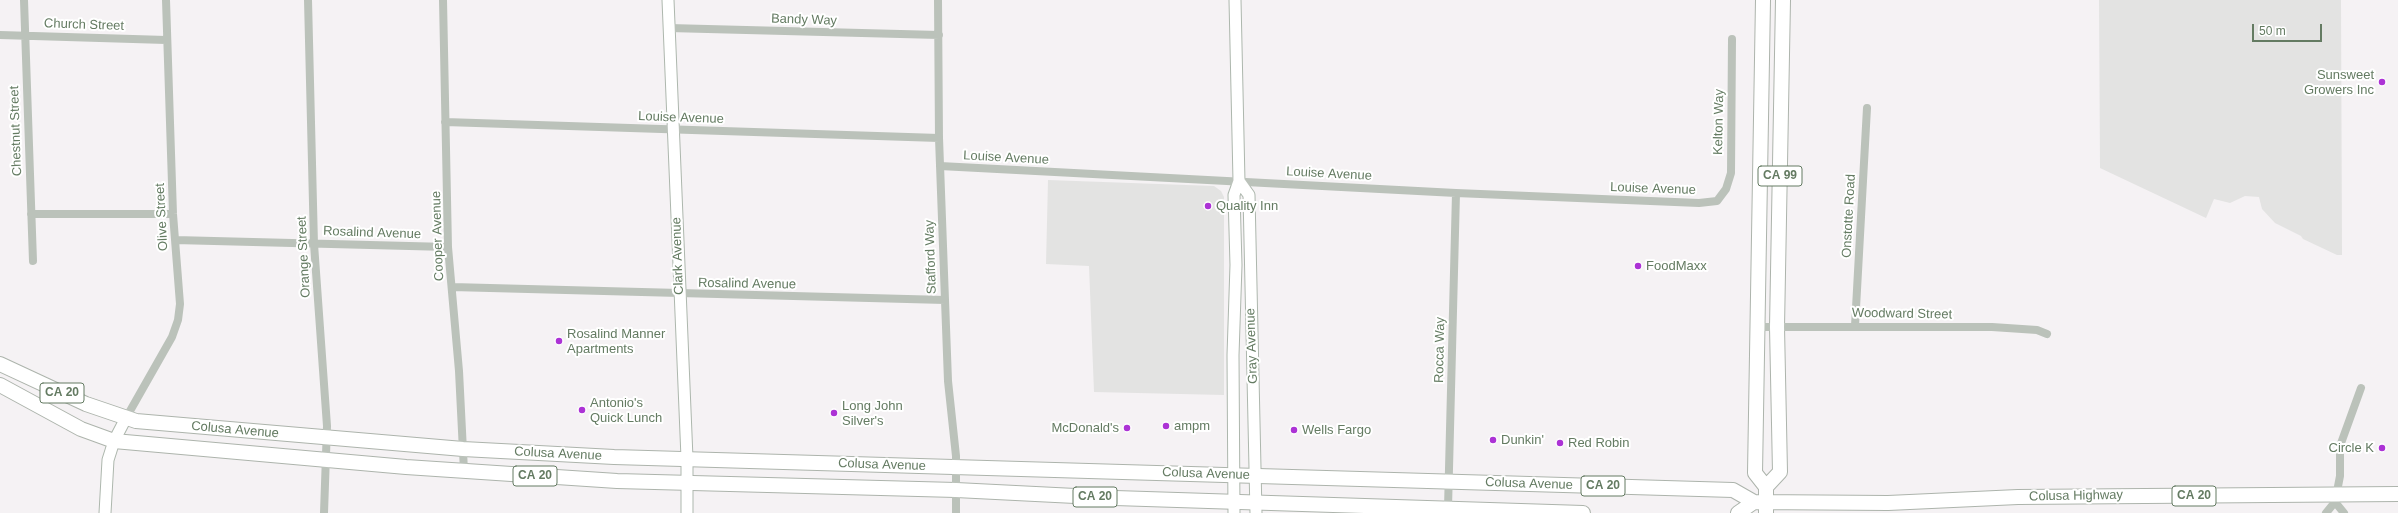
<!DOCTYPE html>
<html>
<head>
<meta charset="utf-8">
<style>
	body { margin:0 }
	#map { position:relative; width:2398px; height:513px; overflow:hidden; background:#f5f2f4; font-family:Arial,sans-serif }
	canvas { display:block }
	.scale { position:absolute; left:2252px; top:24px; width:70px; height:18px; box-sizing:border-box; border:2px solid #647b62; border-top:0; padding-left:5px; font-size:12px; line-height:14px; white-space:nowrap; color:#647b62; -webkit-text-stroke:3px #fff; paint-order:stroke }
</style>
</head>
<body>
<div id="map">
<canvas width="2398" height="513"></canvas>
<div class="scale">50 m</div>
</div>
<script>
const ctx = document.querySelector('canvas').getContext('2d');
ctx.lineJoin = 'round';
function paint(path, color) { ctx.fillStyle = color; ctx.fill(path, 'evenodd'); }
const shape = rows => new Path2D(rows.map(r => 'M' + r).join(''));
function stroke(path, color, width, dash) { ctx.strokeStyle = color; ctx.lineWidth = width; ctx.lineCap = dash ? 'butt' : 'round'; ctx.setLineDash(dash || []); ctx.stroke(path); }
function write(font, color, halo, rows, align = 'center') {
  ctx.font = font + ' Arial,sans-serif'; ctx.lineWidth = 4; ctx.setLineDash([]); ctx.textBaseline = 'middle'; ctx.strokeStyle = halo; ctx.fillStyle = color; for (const [text, x, y, turn = 0] of rows) {
    ctx.save(); ctx.translate(x, y); ctx.rotate((+turn || 0) * Math.PI / 180); ctx.textAlign = isNaN(turn) ? turn : align; if (halo) ctx.strokeText(text, 0, 0); ctx.fillText(text, 0, 0); ctx.restore();
  }
}
const built = shape([
	[2099,0,2341,0,2342,255,2337,255,2303,239,2301,236,2275,223,2262,209,2259,197,2245,196,2230,203,2214,199,2206,218,2100,168],
	[1048,180,1214,186,1221,191,1224,197,1224,395,1094,392,1089,266,1046,264]
]);
const street = shape([
	[24,0,33,261],
	[308,0,314,244,327,426,324,513],
	[443,0,448,247,459,371,464,471],
	[938,0,939,138,948,381,956,456,956,513],
	[669,28,939,35],
	[0,35,166,40],
	[445,122,939,138],
	[940,166,1456,193,1699,203,1717,201,1726,189,1731,173,1732,39],
	[31,214,173,214],
	[175,240,448,247],
	[452,287,945,300],
	[1855,326,1867,108],
	[1757,327,1992,327,2037,330,2047,334],
	[126,418,172,337,178,320,180,304,173,214,166,0],
	[2335,502,2344,513],
	[1448,508,1456,193],
	[2326,513,2335,502,2340,476,2340,446,2361,388]
]);
const secondary = shape([
	[668,0,687,458,687,513],
	[1239,181,1249,195,1256,513],
	[105,513,108,460,114,441,126,418],
	[1234,513,1233,355,1236,265,1234,195,1239,181,1235,0]
]);
const highway = shape([
	[1763,0,1755,473,1766,487,1766,513],
	[0,364,86,404,136,421,463,449,614,457,1733,490,1754,502],
	[0,385,81,429,114,441,406,467,617,481,956,490,1115,498,1583,513],
	[1766,487,1780,472,1777,327,1783,0],
	[1754,502,1888,503,2018,497,2398,494],
	[1738,513,1754,502]
]);
const markers = [
	[2382,82,4,"#ac32d5"],
	[1208,206,4,"#ac32d5"],
	[1638,266,4,"#ac32d5"],
	[559,341,4,"#ac32d5"],
	[582,410,4,"#ac32d5"],
	[834,413,4,"#ac32d5"],
	[1166,426,4,"#ac32d5"],
	[1127,428,4,"#ac32d5"],
	[1294,430,4,"#ac32d5"],
	[1493,440,4,"#ac32d5"],
	[1560,443,4,"#ac32d5"],
	[2382,448,4,"#ac32d5"]
];
const shields = [
	[1780,176,44],
	[62,393,44],
	[535,476,44],
	[1603,486,44],
	[2194,496,44],
	[1095,497,44]
];
const shieldNames = [
	["CA 99",1780,176],
	["CA 20",62,393],
	["CA 20",535,476],
	["CA 20",1603,486],
	["CA 20",2194,496],
	["CA 20",1095,497]
];
const streetNames = [
	["Bandy Way",804,20,2],
	["Church Street",84,25,2],
	["Louise Avenue",681,118,2],
	["Kelton Way",1719,122,-89],
	["Chestnut Street",16,131,-92],
	["Louise Avenue",1006,158,3],
	["Louise Avenue",1329,174,3],
	["Louise Avenue",1653,189,2],
	["Onstotte Road",1849,216,-87],
	["Olive Street",162,217,-93],
	["Rosalind Avenue",372,233,2],
	["Cooper Avenue",438,236,-92],
	["Clark Avenue",678,256,-92],
	["Orange Street",304,257,-93],
	["Stafford Way",931,257,-92],
	["Rosalind Avenue",747,284,1],
	["Woodward Street",1902,314,1],
	["Gray Avenue",1252,346,-92],
	["Rocca Way",1440,350,-89],
	["Colusa Avenue",235,430,5],
	["Colusa Avenue",558,454,3],
	["Colusa Avenue",882,465,2],
	["Colusa Avenue",1206,474,2],
	["Colusa Avenue",1529,484,2],
	["Colusa Highway",2076,496,-1]
];
const poiNames = [
	["Sunsweet",2374,75,"right"],
	["Growers Inc",2374,90,"right"],
	["Quality Inn",1216,206],
	["FoodMaxx",1646,266],
	["Rosalind Manner",567,334],
	["Apartments",567,349],
	["Antonio's",590,403],
	["Quick Lunch",590,418],
	["Long John",842,406],
	["Silver's",842,421],
	["ampm",1174,426],
	["McDonald's",1119,428,"right"],
	["Wells Fargo",1302,430],
	["Dunkin'",1501,440],
	["Red Robin",1568,443],
	["Circle K",2374,448,"right"]
];
paint(built, '#e3e3e2');
stroke(secondary, '#adb7ad', 13);
stroke(highway, '#adb4ac', 16);
stroke(street, '#bbc2ba', 8);
stroke(secondary, '#fff', 11);
stroke(highway, '#fff', 14);
for (const [x, y, r, color] of markers) { const dot = new Path2D(); dot.arc(x, y, r, 0, 2 * Math.PI); ctx.fillStyle = color; ctx.fill(dot); stroke(dot, '#fff', 1.5); }
for (const [x, y, w] of shields) { const box = new Path2D(); box.roundRect(x - w / 2, y - 10, w, 20, 3); ctx.fillStyle = '#fff'; ctx.fill(box); stroke(box, '#647b62', 1); }
write('bold 12px', '#647b62', null, shieldNames);
write('13px', '#647b62', '#fff', streetNames);
write('13px', '#647b62', '#fff', poiNames, 'left');
</script>
</body>
</html>
